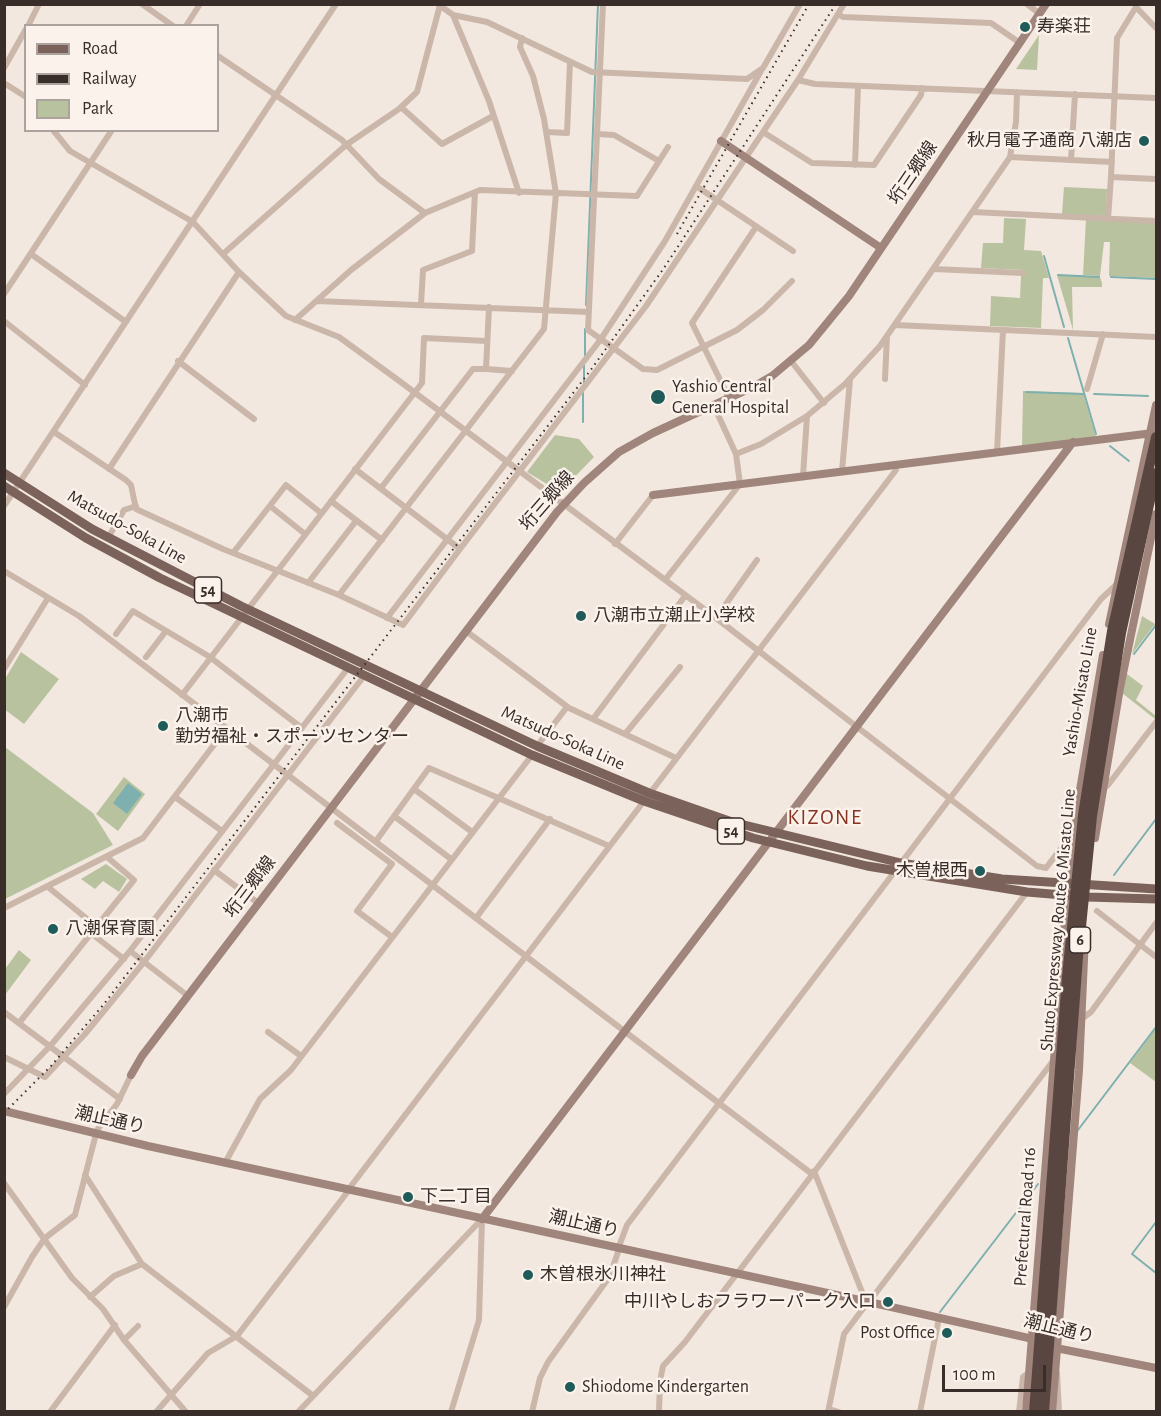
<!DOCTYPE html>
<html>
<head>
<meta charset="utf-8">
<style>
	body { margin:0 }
	#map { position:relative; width:1161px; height:1416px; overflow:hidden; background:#f3e8df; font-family:"Alegreya Sans",sans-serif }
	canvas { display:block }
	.frame { position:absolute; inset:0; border:6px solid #392d2a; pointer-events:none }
	.legend { position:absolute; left:24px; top:24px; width:195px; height:108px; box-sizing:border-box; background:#faf2eb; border:2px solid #ada39e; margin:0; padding:8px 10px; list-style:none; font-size:18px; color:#392d2a }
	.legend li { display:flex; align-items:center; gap:12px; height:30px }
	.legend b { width:30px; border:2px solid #ada39e }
	.scale { position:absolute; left:942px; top:1365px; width:104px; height:27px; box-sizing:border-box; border:3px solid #392d2a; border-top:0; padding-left:8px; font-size:18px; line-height:21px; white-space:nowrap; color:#392d2a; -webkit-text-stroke:4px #faf2eb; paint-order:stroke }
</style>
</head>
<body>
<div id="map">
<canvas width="1161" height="1416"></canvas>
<div class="frame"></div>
<ul class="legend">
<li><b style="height:8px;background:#7b635b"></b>Road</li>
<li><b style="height:8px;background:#392d2a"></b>Railway</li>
<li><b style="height:16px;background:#b9c29e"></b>Park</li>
</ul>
<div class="scale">100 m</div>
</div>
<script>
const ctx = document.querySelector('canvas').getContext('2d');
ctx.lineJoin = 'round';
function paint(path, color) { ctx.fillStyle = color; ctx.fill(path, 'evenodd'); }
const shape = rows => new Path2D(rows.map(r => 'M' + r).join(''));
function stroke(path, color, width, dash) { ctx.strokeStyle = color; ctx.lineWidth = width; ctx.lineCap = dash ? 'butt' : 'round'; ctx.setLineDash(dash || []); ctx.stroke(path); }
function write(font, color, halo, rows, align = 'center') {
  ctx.font = font + ' "Alegreya Sans","Noto Sans JP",sans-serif'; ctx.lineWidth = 5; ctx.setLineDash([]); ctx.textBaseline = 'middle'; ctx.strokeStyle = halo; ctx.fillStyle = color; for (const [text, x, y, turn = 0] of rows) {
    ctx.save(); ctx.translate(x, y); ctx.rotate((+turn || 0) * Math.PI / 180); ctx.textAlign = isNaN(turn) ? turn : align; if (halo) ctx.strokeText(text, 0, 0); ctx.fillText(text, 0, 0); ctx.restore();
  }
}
const green = shape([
	[1039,35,1037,70,1016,69],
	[1064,187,1107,189,1106,216,1062,214],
	[1004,218,1026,219,1024,250,1041,251,1049,278,1043,278,1041,328,990,326,991,296,1020,298,1021,276,1024,276,1024,270,981,268,983,243,1003,243],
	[1086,219,1156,223,1156,278,1109,276,1110,242,1104,242,1100,276,1083,275],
	[1057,275,1100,277,1102,283,1102,287,1072,287,1073,330],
	[1023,391,1083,393,1096,437,1022,446],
	[555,435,579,439,594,457,560,492,527,472],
	[1142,616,1155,624,1132,654],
	[21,652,59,679,24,724,4,709,5,679],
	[1127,674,1143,686,1136,700,1156,716,1155,719,1122,693],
	[5,747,93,813,113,845,5,899],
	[124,777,145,794,118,831,96,814],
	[106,864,127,879,119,892,103,881,95,889,81,879],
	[19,950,31,960,5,995,5,969],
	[1156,1028,1156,1082,1130,1063]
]);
const water = shape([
	[128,783,142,794,127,814,113,803]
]);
const stream = shape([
	[1044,256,1064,327],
	[1058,275,1099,277],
	[1111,277,1156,279],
	[586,305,598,4],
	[1068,338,1096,434],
	[585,356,585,329],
	[584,383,584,365],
	[1026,392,1083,394],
	[1094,394,1148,396],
	[583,422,583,392],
	[1110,446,1129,461],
	[1134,654,1156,625],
	[1114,875,1156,819],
	[1078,1130,1156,1027],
	[1156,1222,1132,1254,1156,1273],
	[940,1312,1038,1184]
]);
const street = shape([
	[142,4,173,26],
	[438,4,453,15,487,22,592,72,747,79,763,68,800,4],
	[603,4,588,330,643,369,657,370,737,330,763,310,792,281],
	[1027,4,1040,14],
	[838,14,843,17,991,23,1020,43],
	[453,15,489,101,519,193],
	[28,26,39,4],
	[186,26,200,4],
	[1156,28,1136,7,1117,38,1111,177,1156,179],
	[218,56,342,140,379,179,425,213],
	[4,68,26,29],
	[798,80,815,84,1156,98],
	[4,83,26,97],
	[1075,94,1071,160,1112,162],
	[401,107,442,144,493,116],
	[53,130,70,151,193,222,239,272,286,316,339,337,398,380,716,618,1037,866,1046,868,1075,830],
	[547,132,567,133,570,62],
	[763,132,812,163,874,165,921,95,922,88],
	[597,134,614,135,659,161],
	[1010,157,1071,160],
	[855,165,858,86],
	[696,186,793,251],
	[973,212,1156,221],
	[1108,219,1111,177],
	[31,254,126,322],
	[223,254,346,145,399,109,417,92,440,5],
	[934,269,1023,273],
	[4,294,112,130],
	[317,301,589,312],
	[421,304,423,270,472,251,475,192],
	[489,307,486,369,512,371],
	[295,320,351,270,425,213,480,190,637,196,668,147],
	[4,321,85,385],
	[895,325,1156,337],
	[178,361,254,419],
	[791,361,824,403],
	[885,379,887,336],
	[1087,389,1103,334],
	[729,398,692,323,756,227],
	[54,432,126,480,131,485,136,509,223,549,339,595,403,625,460,549,355,469],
	[997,452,1003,330],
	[736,454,761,444,807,416,845,384,880,346,1010,157,1016,122,1017,92],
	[109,469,239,272],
	[842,471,850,380],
	[803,476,807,416],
	[381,488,473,369,486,369],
	[331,501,382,540],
	[4,506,336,4],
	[270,506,305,534],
	[108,538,124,510,136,506],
	[615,544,653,495],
	[460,549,646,306,798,80,844,4],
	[233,553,286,485,321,513],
	[4,571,79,616,812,1174],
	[665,580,740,484,736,454,714,406],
	[308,583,356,521],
	[339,595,544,329,556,193,544,119,533,76,520,47,522,38],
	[387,618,601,339,665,241,761,71],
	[716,618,757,560],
	[466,631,569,708,676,758],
	[116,634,133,611,210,657,302,728],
	[146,657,166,631],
	[4,669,48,598],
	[182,695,422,383,424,338,487,341],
	[593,719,685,596],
	[625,734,680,667],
	[537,746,567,707],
	[414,789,472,832],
	[1101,790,1108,785,1156,722],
	[175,797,222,831],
	[394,816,451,859],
	[337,823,392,864,357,911,392,937],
	[376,841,429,768,609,846],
	[214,870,258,903],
	[48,887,97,927],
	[4,908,143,838,226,729],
	[1097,911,1156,957],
	[476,918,550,819],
	[92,934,124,959],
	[130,951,188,996],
	[4,1012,120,1099],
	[1080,1020,1091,1012,1156,923],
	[19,1023,134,880,107,857],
	[268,1032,301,1056],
	[4,1057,45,1077,85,1034,144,962,364,676],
	[4,1094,51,1045,130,951,348,668],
	[225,1163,260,1099,291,1070,532,755],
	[814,1171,866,1302],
	[85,1175,142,1264,312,1395],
	[4,1183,72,1278,103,1309,124,1340,186,1412],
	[348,1190,896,470,895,464],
	[618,1249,627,1225,1101,599,1116,585],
	[90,1297,114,1276,142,1264],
	[869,1302,1053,1061],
	[4,1307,32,1257,45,1238,75,1215,97,1130,117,1104,131,1075],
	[124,1340,138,1326],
	[1057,1373,1059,1412],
	[829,1409,839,1412],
	[50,1412,115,1325],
	[156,1412,208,1353,237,1336,349,1190],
	[298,1412,482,1219],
	[451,1412,479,1320,482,1219],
	[532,1412,540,1378,548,1362,610,1276,619,1249],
	[659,1412,660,1381,663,1366,685,1342,1027,892],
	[828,1412,844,1334,868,1302],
	[920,1412,939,1318],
	[1019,1412,1023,1377,1030,1372]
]);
const secondary = shape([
	[721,141,881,248],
	[653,495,1153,433],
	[1109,624,1156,405],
	[1095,838,1120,688,1156,514],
	[131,1075,142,1056,557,512,584,483,619,452,653,433,753,387,772,376,809,345,849,296,1046,4],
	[4,1111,148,1146,869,1302,1033,1339,1056,1348,1156,1368],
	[482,1219,1073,442],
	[1026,1412,1067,896,1080,790,1103,655],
	[1052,1412,1079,1070,1085,937]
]);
const primary = shape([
	[4,473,92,529,241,606,537,746,649,793,732,822,901,863,1002,879,1156,889],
	[4,486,86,538,160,578,532,755,644,801,753,838,867,866,1027,892,1087,897,1156,899]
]);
const rail = shape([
	[677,234,809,4],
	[4,1113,51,1066,104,1004,590,371,664,268,836,4]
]);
const highwayBridge = shape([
	[1034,1412,1067,977,1083,815,1112,631,1156,437],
	[1044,1412,1078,957,1092,816,1121,633,1156,473]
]);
const markers = [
	[1025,27,6,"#1f5b59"],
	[1144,141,6,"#1f5b59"],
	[658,397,8,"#1f5b59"],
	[581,616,6,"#1f5b59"],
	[163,726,6,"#1f5b59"],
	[980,871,6,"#1f5b59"],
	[53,929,6,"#1f5b59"],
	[408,1197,6,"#1f5b59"],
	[528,1275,6,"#1f5b59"],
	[888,1302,6,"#1f5b59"],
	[947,1333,6,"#1f5b59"],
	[570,1387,6,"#1f5b59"]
];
const shields = [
	[208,590,27],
	[731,831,27],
	[1080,940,21]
];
const shieldNames = [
	["54",208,590],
	["54",731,831],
	["6",1080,940]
];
const poiNames = [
	["寿楽荘",1037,27],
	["秋月電子通商 八潮店",1132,141,"right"],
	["Yashio Central",672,387],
	["General Hospital",672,408],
	["八潮市立潮止小学校",593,616],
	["八潮市",175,716],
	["勤労福祉・スポーツセンター",175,737],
	["木曽根西",968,871,"right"],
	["八潮保育園",65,929],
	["下二丁目",420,1197],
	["木曽根氷川神社",540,1275],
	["中川やしおフラワーパーク入口",876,1302,"right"],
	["Post Office",935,1333,"right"],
	["Shiodome Kindergarten",582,1387]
];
const streetNames = [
	["垳三郷線",913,173,-56],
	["垳三郷線",547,501,-49],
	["Matsudo-Soka Line",127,527,29],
	["Yashio-Misato Line",1080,692,-80],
	["Matsudo-Soka Line",563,738,24],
	["垳三郷線",250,887,-53],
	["Shuto Expressway Route 6 Misato Line",1058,920,-85],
	["潮止通り",110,1120,13],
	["Prefectural Road 116",1025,1217,-86],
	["潮止通り",584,1224,13],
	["潮止通り",1059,1329,14]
];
const quarterNames = [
	["KIZONE",825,818]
];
paint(green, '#b9c29e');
paint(water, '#7db0ae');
stroke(stream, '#7db0ae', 2);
stroke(street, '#cbb6aa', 6);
stroke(secondary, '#9f857b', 8);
stroke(primary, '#7b635b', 9);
stroke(rail, '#392d2a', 2, [1.5, 4.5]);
stroke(highwayBridge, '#5a4641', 10);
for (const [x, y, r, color] of markers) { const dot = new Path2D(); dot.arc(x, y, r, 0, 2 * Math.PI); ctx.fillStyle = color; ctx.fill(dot); stroke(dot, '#faf2eb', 2); }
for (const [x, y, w] of shields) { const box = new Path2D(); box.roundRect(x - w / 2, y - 13, w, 26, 4.5); ctx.fillStyle = '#faf2eb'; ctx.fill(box); stroke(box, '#392d2a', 1.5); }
write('bold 16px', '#392d2a', null, shieldNames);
write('18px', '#392d2a', '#faf2eb', poiNames, 'left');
write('18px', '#392d2a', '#faf2eb', streetNames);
ctx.letterSpacing = '1.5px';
write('21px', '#883222', '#faf2eb', quarterNames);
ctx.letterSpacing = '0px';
</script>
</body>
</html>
